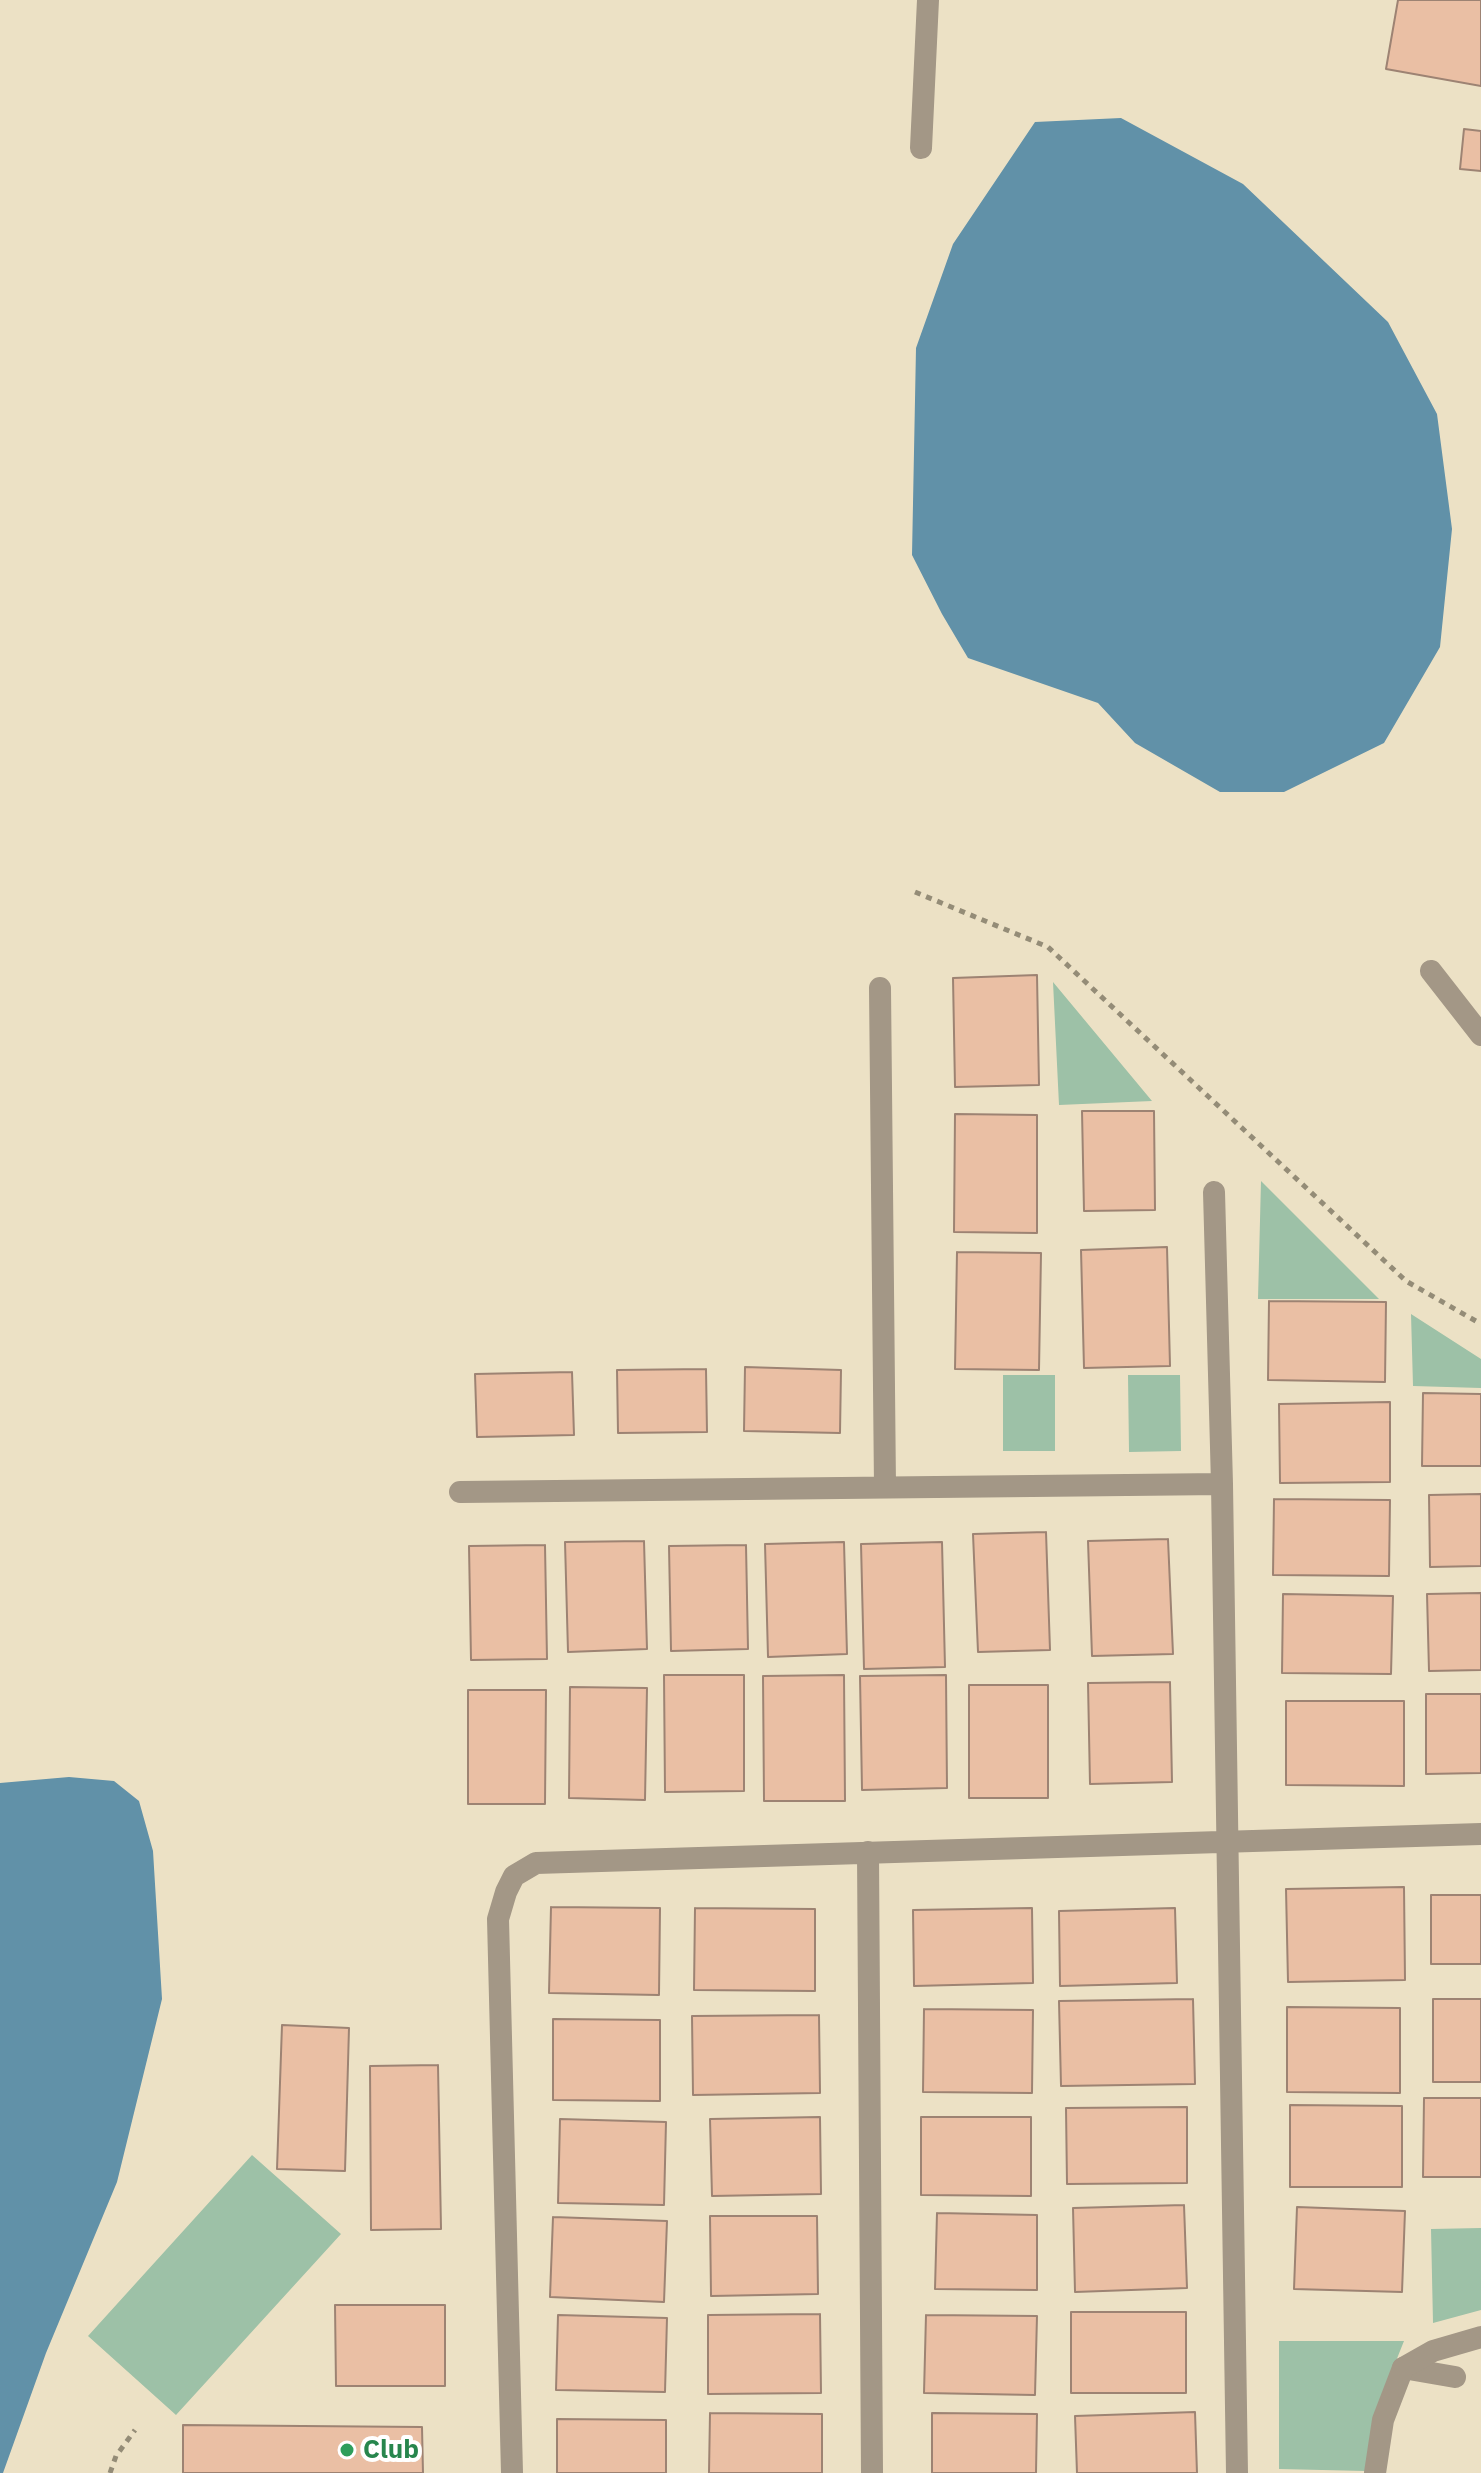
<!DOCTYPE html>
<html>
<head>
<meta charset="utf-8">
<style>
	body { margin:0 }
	canvas { display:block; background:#ece1c5 }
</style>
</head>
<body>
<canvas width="1481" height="2473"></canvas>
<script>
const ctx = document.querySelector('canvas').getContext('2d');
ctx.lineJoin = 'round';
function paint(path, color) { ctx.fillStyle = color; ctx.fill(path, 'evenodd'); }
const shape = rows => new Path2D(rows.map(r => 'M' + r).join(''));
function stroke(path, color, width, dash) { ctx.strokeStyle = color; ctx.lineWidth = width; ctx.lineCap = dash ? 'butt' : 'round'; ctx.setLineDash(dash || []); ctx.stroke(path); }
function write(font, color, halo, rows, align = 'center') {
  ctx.font = font + ' "IBM Plex Sans",sans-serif'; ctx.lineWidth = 8; ctx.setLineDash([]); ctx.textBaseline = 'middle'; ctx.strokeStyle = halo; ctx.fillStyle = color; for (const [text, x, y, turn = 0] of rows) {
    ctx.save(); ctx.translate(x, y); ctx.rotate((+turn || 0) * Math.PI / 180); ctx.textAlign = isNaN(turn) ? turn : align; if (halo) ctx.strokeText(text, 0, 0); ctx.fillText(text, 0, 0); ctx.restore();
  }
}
const green = shape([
	[1053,982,1152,1101,1059,1105],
	[1261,1181,1379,1299,1258,1299],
	[1411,1314,1481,1359,1481,1388,1413,1386],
	[1003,1375,1055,1375,1055,1451,1003,1451],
	[1128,1375,1180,1375,1181,1451,1129,1452],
	[252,2155,341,2234,176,2415,88,2336],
	[1481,2228,1481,2310,1433,2323,1431,2229],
	[1279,2341,1404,2341,1378,2406,1365,2471,1279,2469]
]);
const water = shape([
	[1121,118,1243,184,1388,322,1437,414,1452,529,1440,647,1384,743,1284,792,1220,792,1135,743,1098,703,968,658,942,614,912,555,916,348,953,244,1035,122],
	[69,1777,114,1781,139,1801,153,1851,162,1999,117,2182,46,2353,3,2473,0,2473,0,1783]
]);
const building = shape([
	[1398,0,1481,0,1481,86,1386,69,1398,0],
	[1464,129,1481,131,1481,171,1460,169,1464,129],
	[1037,975,1039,1085,955,1087,953,978,1037,975],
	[1082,1111,1154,1111,1155,1210,1084,1211,1082,1111],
	[955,1114,1037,1115,1037,1233,954,1232,955,1114],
	[1167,1247,1170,1366,1084,1368,1081,1250,1167,1247],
	[957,1252,1041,1253,1039,1370,955,1369,957,1252],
	[1269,1301,1386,1302,1385,1382,1268,1380,1269,1301],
	[745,1367,841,1370,840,1433,744,1431,745,1367],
	[706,1369,707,1432,618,1433,617,1370,706,1369],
	[572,1372,574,1435,477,1437,475,1374,572,1372],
	[1423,1393,1481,1394,1481,1466,1422,1466,1423,1393],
	[1390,1402,1390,1482,1280,1483,1279,1404,1390,1402],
	[1481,1494,1481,1566,1430,1567,1429,1495,1481,1494],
	[1274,1499,1390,1500,1389,1576,1273,1575,1274,1499],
	[1046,1532,1050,1650,978,1652,973,1534,1046,1532],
	[1168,1539,1173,1654,1092,1656,1088,1541,1168,1539],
	[644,1541,647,1649,568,1652,565,1542,644,1541],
	[844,1542,847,1654,768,1657,765,1544,844,1542],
	[942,1542,945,1667,864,1669,861,1544,942,1542],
	[545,1545,547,1659,471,1660,469,1546,545,1545],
	[746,1545,748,1649,671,1651,669,1546,746,1545],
	[1481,1593,1481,1670,1429,1671,1427,1594,1481,1593],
	[1283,1594,1393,1596,1391,1674,1282,1673,1283,1594],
	[664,1675,744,1675,744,1791,665,1792,664,1675],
	[844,1675,845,1801,764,1801,763,1676,844,1675],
	[946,1675,947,1788,862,1790,860,1676,946,1675],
	[1170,1682,1172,1782,1090,1784,1088,1683,1170,1682],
	[969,1685,1048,1685,1048,1798,969,1798,969,1685],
	[570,1687,647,1688,645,1800,569,1798,570,1687],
	[468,1690,546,1690,545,1804,468,1804,468,1690],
	[1426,1694,1481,1694,1481,1773,1426,1774,1426,1694],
	[1286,1701,1404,1701,1404,1786,1286,1785,1286,1701],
	[1404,1887,1405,1980,1288,1982,1286,1889,1404,1887],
	[1431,1895,1481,1895,1481,1964,1431,1964,1431,1895],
	[551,1907,660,1908,659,1995,549,1993,551,1907],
	[695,1908,815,1909,815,1991,694,1990,695,1908],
	[1032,1908,1033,1983,914,1986,913,1910,1032,1908],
	[1175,1908,1177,1983,1060,1986,1059,1911,1175,1908],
	[1193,1999,1195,2084,1061,2086,1059,2001,1193,1999],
	[1433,1999,1481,1999,1481,2082,1433,2082,1433,1999],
	[1287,2007,1400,2008,1400,2093,1287,2092,1287,2007],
	[924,2009,1033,2010,1032,2093,923,2092,924,2009],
	[819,2015,820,2093,693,2095,692,2016,819,2015],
	[553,2019,660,2020,660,2101,553,2100,553,2019],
	[282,2025,349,2028,345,2171,277,2169,282,2025],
	[438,2065,441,2229,371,2230,370,2066,438,2065],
	[1424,2098,1481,2098,1481,2177,1423,2177,1424,2098],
	[1290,2105,1402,2106,1402,2187,1290,2187,1290,2105],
	[1187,2107,1187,2183,1067,2184,1066,2108,1187,2107],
	[820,2117,821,2194,712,2196,710,2119,820,2117],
	[921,2117,1031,2117,1031,2196,921,2195,921,2117],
	[560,2119,666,2122,664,2205,558,2203,560,2119],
	[1184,2205,1187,2288,1075,2292,1073,2208,1184,2205],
	[1297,2207,1405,2211,1402,2292,1294,2289,1297,2207],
	[937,2213,1037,2215,1037,2290,935,2289,937,2213],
	[710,2216,817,2216,818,2294,711,2296,710,2216],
	[553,2217,667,2221,664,2302,550,2297,553,2217],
	[335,2305,445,2305,445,2386,336,2386,335,2305],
	[1071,2312,1186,2312,1186,2393,1071,2393,1071,2312],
	[820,2314,821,2393,708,2394,708,2315,820,2314],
	[558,2315,667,2318,665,2392,556,2390,558,2315],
	[926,2315,1037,2316,1035,2395,924,2393,926,2315],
	[1195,2412,1197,2473,1077,2473,1075,2416,1195,2412],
	[710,2413,822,2414,822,2473,709,2473,710,2413],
	[932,2413,1037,2414,1036,2473,932,2473,932,2413],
	[557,2419,666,2420,666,2473,557,2473,557,2419],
	[183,2425,422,2427,423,2473,183,2473,183,2425]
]);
const path = shape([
	[915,892,1048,947,1406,1281,1481,1324],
	[110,2473,116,2456,135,2430]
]);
const service = shape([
	[1403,2368,1455,2377]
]);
const minor = shape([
	[921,148,928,0],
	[1431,971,1481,1035],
	[880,988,885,1487],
	[1214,1192,1222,1484,1237,2473],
	[460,1492,1222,1484],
	[868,1852,872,2473],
	[512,2473,498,1919,506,1892,514,1876,536,1863,1481,1834],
	[1375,2473,1383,2420,1403,2368,1433,2351,1481,2337]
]);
const markers = [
	[347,2450,8,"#2e9e5b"]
];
const leisureNames = [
	["Club",363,2450]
];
paint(green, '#9dc1a7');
paint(water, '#6191a8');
paint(building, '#eabfa4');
stroke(building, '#9d8373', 2);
stroke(path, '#948c77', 5, [6, 6]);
stroke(service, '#a39786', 22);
stroke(minor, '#a39786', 22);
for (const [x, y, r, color] of markers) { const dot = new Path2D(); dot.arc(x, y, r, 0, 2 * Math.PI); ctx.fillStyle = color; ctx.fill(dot); stroke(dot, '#fff', 3); }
write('bold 26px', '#27864d', '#fff', leisureNames, 'left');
</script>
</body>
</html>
